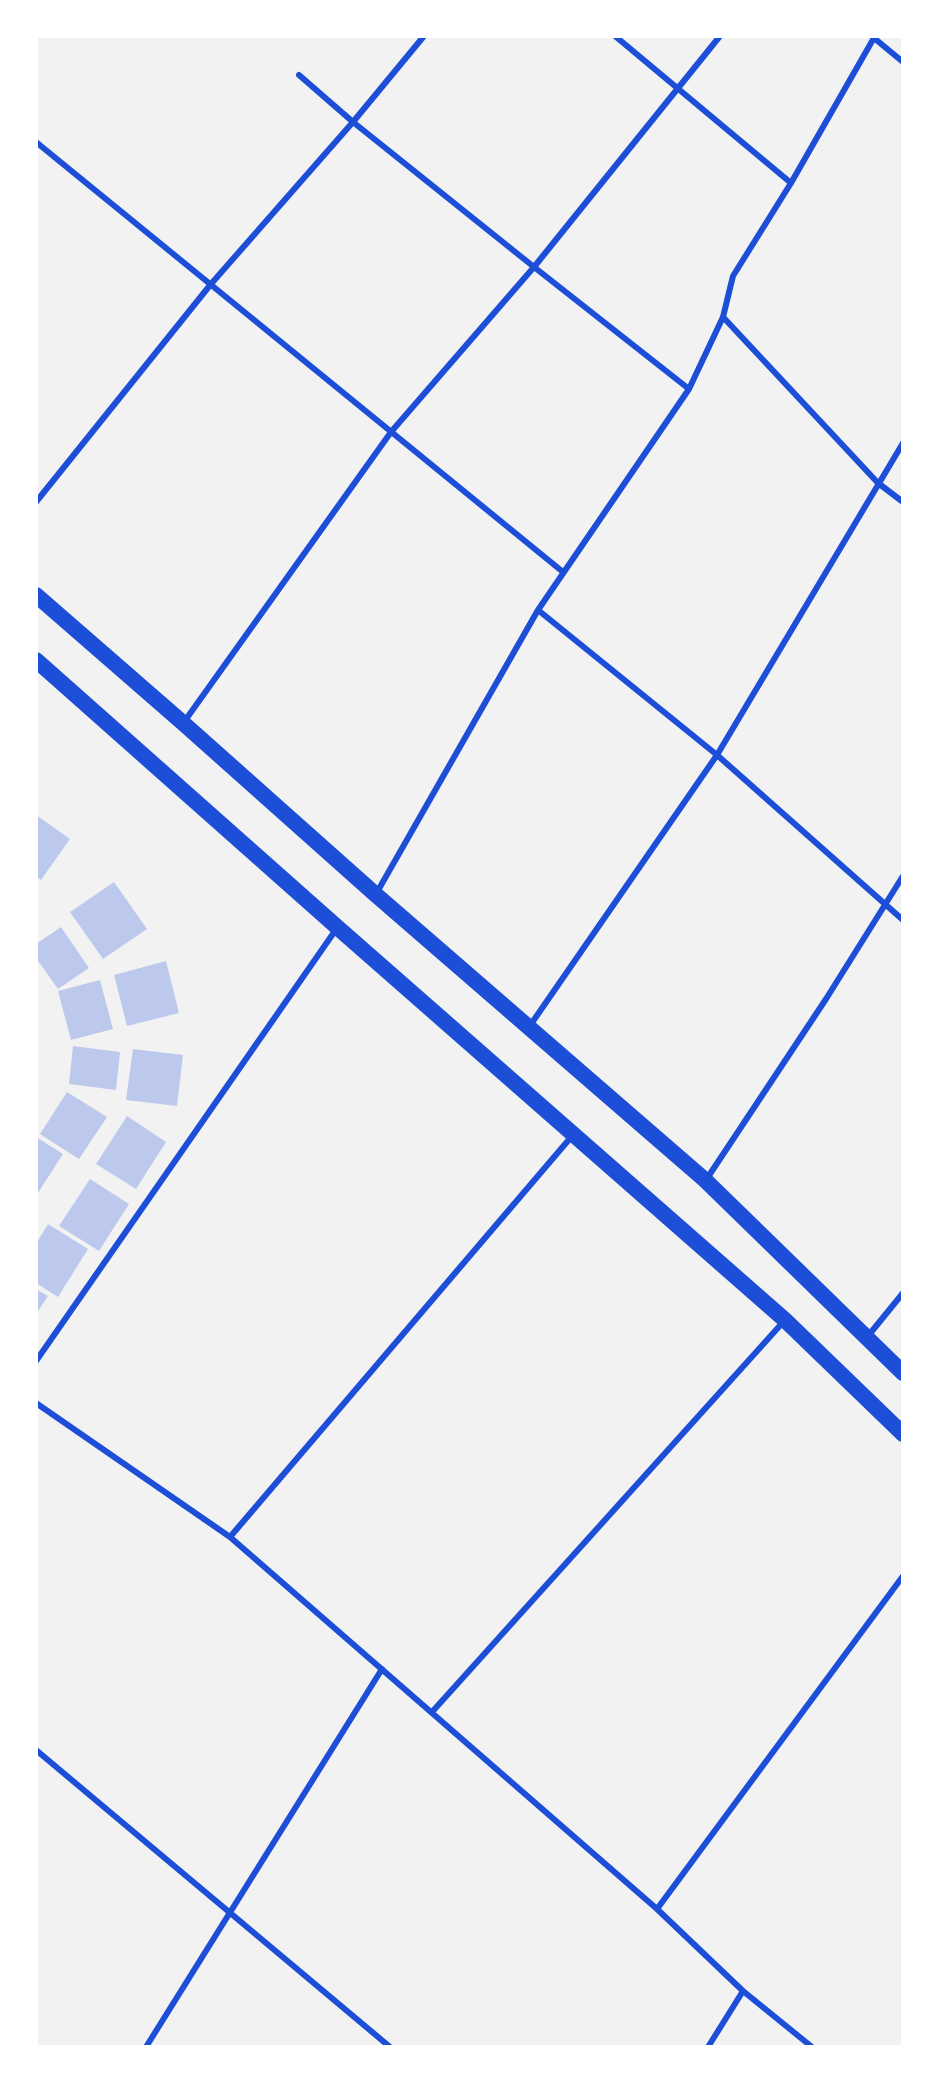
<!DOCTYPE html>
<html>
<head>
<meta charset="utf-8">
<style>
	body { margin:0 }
	#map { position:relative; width:939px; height:2083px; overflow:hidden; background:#f2f2f2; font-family:Arial,sans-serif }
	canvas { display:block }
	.frame { position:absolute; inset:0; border:38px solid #fff; pointer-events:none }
</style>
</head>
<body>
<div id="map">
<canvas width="939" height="2083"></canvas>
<div class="frame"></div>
</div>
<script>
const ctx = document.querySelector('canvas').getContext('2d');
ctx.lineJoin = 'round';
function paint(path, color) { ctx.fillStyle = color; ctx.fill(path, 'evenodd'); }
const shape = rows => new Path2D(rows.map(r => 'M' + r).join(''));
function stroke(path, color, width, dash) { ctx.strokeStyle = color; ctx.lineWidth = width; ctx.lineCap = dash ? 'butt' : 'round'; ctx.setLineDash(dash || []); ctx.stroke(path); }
const building = shape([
	[36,815,70,839,41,880,36,876],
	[114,882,147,929,103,959,70,912],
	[61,927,89,968,58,989,36,958,36,944],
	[166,961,179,1013,127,1026,114,975],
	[100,980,113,1029,71,1040,58,991],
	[73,1046,120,1052,116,1090,69,1084],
	[133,1049,183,1055,177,1106,126,1100],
	[67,1092,107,1117,79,1159,40,1134],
	[127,1116,166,1142,136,1189,96,1164],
	[36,1137,63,1154,36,1196],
	[90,1179,129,1204,99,1251,59,1226],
	[48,1224,88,1249,58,1297,36,1283,36,1244],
	[36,1289,48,1296,36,1314]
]);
const minor = shape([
	[615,36,791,183],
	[874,38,903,62],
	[299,75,353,122,534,267,689,389],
	[36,142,563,572],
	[723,317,878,483,903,502],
	[36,502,211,284,353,122,424,36],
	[538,610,717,755,903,920],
	[184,722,391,432,534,267,720,36],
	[376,894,538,610,689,389,723,317,733,276,791,183,875,36],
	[529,1027,717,755,903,443],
	[706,1180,826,999,903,876],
	[868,1336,903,1293],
	[36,1361,337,928],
	[36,1403,230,1537,657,1909,743,1991,812,2047],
	[230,1537,572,1136],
	[432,1712,785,1320],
	[36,1750,390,2047],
	[657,1909,903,1576],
	[146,2047,382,1669],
	[708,2047,743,1991]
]);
const trunk = shape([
	[36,595,183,723,375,894,705,1180,903,1373],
	[36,660,337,927,785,1320,903,1434]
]);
paint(building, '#bdc9ec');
stroke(minor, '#1d4ed8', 6);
stroke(trunk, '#1d4ed8', 16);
</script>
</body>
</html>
